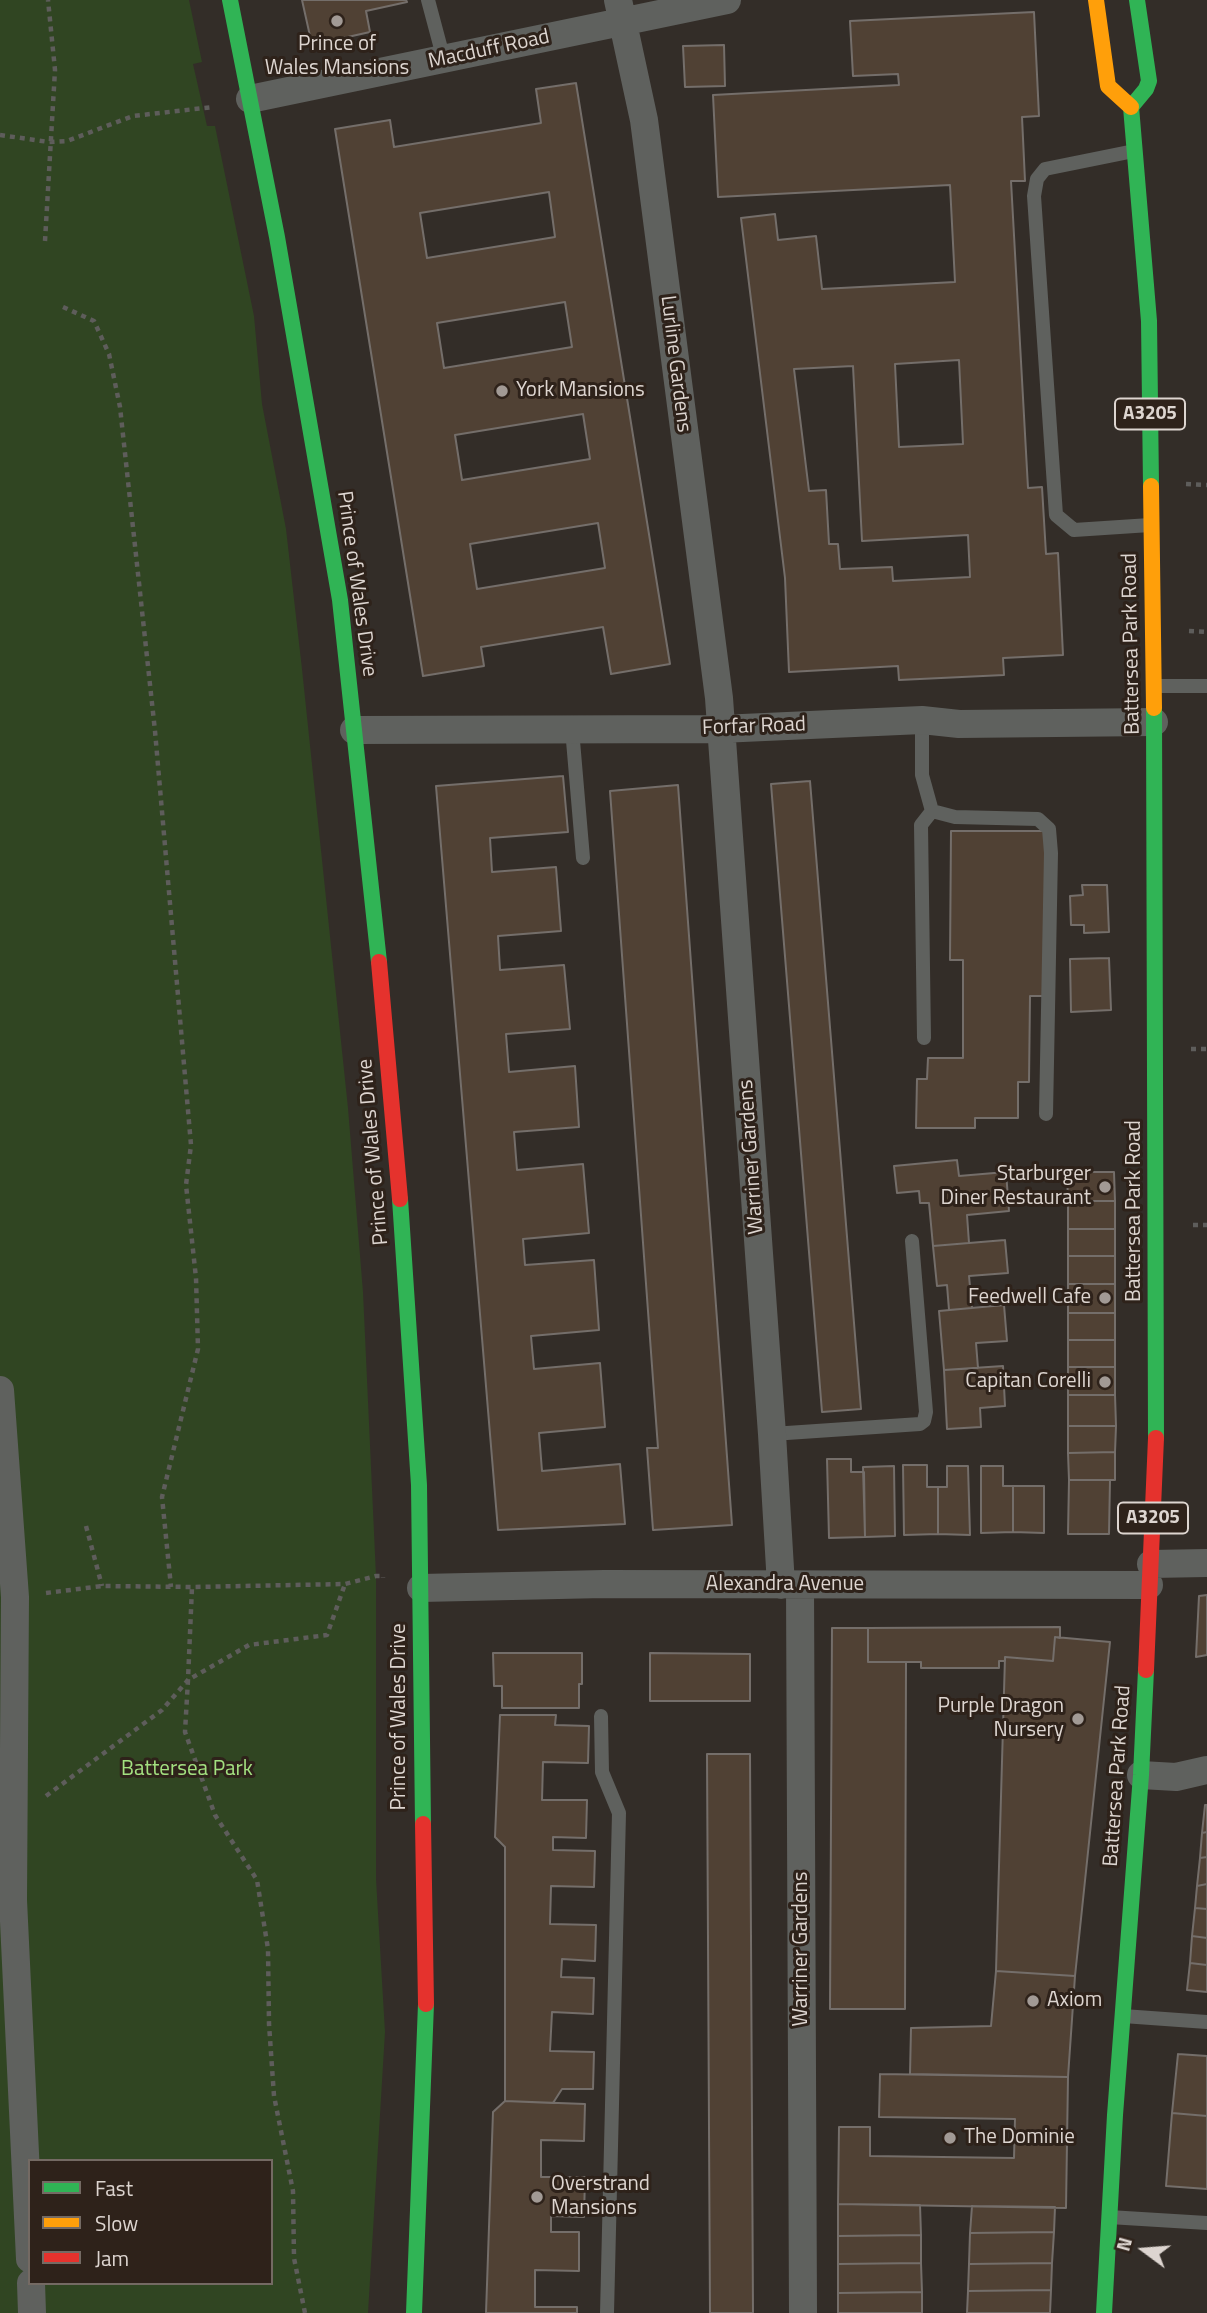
<!DOCTYPE html>
<html>
<head>
<meta charset="utf-8">
<style>
	body { margin:0 }
	#map { position:relative; width:1207px; height:2313px; overflow:hidden; background:#332d28; font-family:"Titillium Web",sans-serif }
	canvas { display:block }
	.legend { position:absolute; left:28px; top:2159px; width:245px; height:126px; box-sizing:border-box; background:#2e221a; border:2px solid #746a63; margin:0; padding:9px 12px; list-style:none; font-size:21px; color:#ddd5d0 }
	.legend li { display:flex; align-items:center; gap:14px; height:35px }
	.legend b { width:35px; border:2px solid #746a63 }
	.north { position:absolute; left:1109px; top:2215px; width:70px; height:70px; -webkit-text-stroke:5px #2e221a; paint-order:stroke; rotate:286deg; font-size:19px; font-weight:700; line-height:28px; text-align:center; color:#ddd5d0 }
	.north::after { content:''; display:block; margin:auto; width:24px; height:32px; background:#ddd5d0; clip-path:polygon(50% 0,100% 100%,50% 72%,0 100%) }
</style>
</head>
<body>
<div id="map">
<canvas width="1207" height="2313"></canvas>
<ul class="legend">
<li><b style="height:9px;background:#30b455"></b>Fast</li>
<li><b style="height:9px;background:#ff9f0a"></b>Slow</li>
<li><b style="height:9px;background:#e5322d"></b>Jam</li>
</ul>
<div class="north">N</div>
</div>
<script>
const ctx = document.querySelector('canvas').getContext('2d');
ctx.lineJoin = 'round';
function paint(path, color) { ctx.fillStyle = color; ctx.fill(path, 'evenodd'); }
const shape = rows => new Path2D(rows.map(r => 'M' + r).join(''));
function stroke(path, color, width, dash) { ctx.strokeStyle = color; ctx.lineWidth = width; ctx.lineCap = dash ? 'butt' : 'round'; ctx.setLineDash(dash || []); ctx.stroke(path); }
function write(font, color, halo, rows, align = 'center') {
  ctx.font = font + ' "Titillium Web",sans-serif'; ctx.lineWidth = 6; ctx.setLineDash([]); ctx.textBaseline = 'middle'; ctx.strokeStyle = halo; ctx.fillStyle = color; for (const [text, x, y, turn = 0] of rows) {
    ctx.save(); ctx.translate(x, y); ctx.rotate((+turn || 0) * Math.PI / 180); ctx.textAlign = isNaN(turn) ? turn : align; if (halo) ctx.strokeText(text, 0, 0); ctx.fillText(text, 0, 0); ctx.restore();
  }
}
const green = shape([
	[0,0,189,0,202,62,193,64,207,126,215,126,254,316,262,404,286,529,302,669,348,1108,363,1292,376,1576,376,1879,385,2032,368,2313,0,2313],
	[30,2161,271,2161,271,2283,30,2283]
]);
const building = shape([
	[302,0,406,0,407,2,366,11,370,32,312,45,302,0],
	[1034,12,1039,116,1022,117,1025,181,1011,181,1028,488,1042,487,1046,554,1058,553,1063,655,1003,658,1004,675,899,680,898,666,789,672,785,578,741,218,775,214,778,240,816,236,822,289,955,282,950,185,718,197,713,95,899,85,898,74,853,76,850,21,1034,12],
	[959,360,963,444,899,447,895,364,959,360],
	[853,366,862,541,968,535,970,577,893,581,892,567,840,569,838,544,829,544,826,490,809,491,794,369,853,366],
	[724,45,725,86,685,87,683,46,724,45],
	[576,83,670,664,611,674,603,627,481,647,484,666,423,676,335,129,390,120,394,147,541,123,536,89,576,83],
	[549,192,555,237,427,258,420,213,549,192],
	[565,302,572,347,444,368,437,323,565,302],
	[583,414,590,459,462,480,455,435,583,414],
	[598,523,605,568,477,589,470,544,598,523],
	[563,776,568,832,490,838,492,872,556,867,561,931,498,936,500,970,564,965,570,1029,506,1034,509,1072,575,1066,579,1127,514,1132,517,1170,583,1164,589,1233,523,1239,525,1265,594,1260,599,1330,531,1336,534,1369,600,1363,605,1427,539,1433,542,1471,620,1464,625,1524,498,1530,436,786,563,776],
	[810,781,861,1409,822,1412,771,784,810,781],
	[678,785,732,1525,653,1530,647,1448,658,1448,610,791,678,785],
	[951,831,1046,831,1044,996,1030,996,1029,1082,1018,1082,1018,1118,975,1118,975,1128,916,1128,917,1079,927,1079,928,1058,963,1058,963,960,950,960,951,831],
	[1082,885,1107,885,1109,932,1084,933,1084,925,1071,925,1070,896,1083,895,1082,885],
	[1109,958,1111,1010,1071,1012,1070,959,1109,958],
	[957,1160,959,1176,1006,1172,1009,1211,967,1215,969,1243,933,1246,929,1203,920,1203,919,1191,897,1193,894,1166,957,1160],
	[1067,1172,1114,1172,1115,1201,1068,1201,1067,1172],
	[1068,1201,1115,1201,1115,1229,1068,1229,1068,1201],
	[1068,1229,1115,1229,1115,1256,1068,1256,1068,1229],
	[1005,1240,1008,1273,969,1276,972,1308,949,1310,947,1285,937,1286,933,1246,1005,1240],
	[1068,1256,1115,1256,1115,1284,1068,1284,1068,1256],
	[1068,1284,1115,1284,1115,1313,1068,1313,1068,1284],
	[1004,1305,1007,1341,976,1343,978,1368,944,1370,939,1311,1004,1305],
	[1068,1313,1115,1313,1115,1340,1068,1340,1068,1313],
	[1068,1340,1115,1340,1115,1367,1068,1367,1068,1340],
	[1003,1366,1005,1406,980,1408,981,1427,947,1429,944,1370,1003,1366],
	[1068,1367,1115,1367,1115,1395,1068,1395,1068,1367],
	[1068,1395,1115,1395,1116,1426,1068,1426,1068,1395],
	[1068,1426,1116,1426,1115,1452,1068,1453,1068,1426],
	[1115,1452,1115,1480,1069,1480,1068,1453,1115,1452],
	[827,1459,851,1459,851,1472,864,1472,865,1537,829,1538,827,1459],
	[903,1465,927,1465,927,1487,938,1487,938,1534,904,1535,903,1465],
	[894,1466,895,1536,865,1537,863,1467,894,1466],
	[947,1466,968,1466,970,1535,938,1534,938,1487,947,1487,947,1466],
	[981,1466,1003,1466,1003,1486,1013,1486,1013,1532,981,1533,981,1466],
	[1069,1480,1110,1480,1109,1534,1068,1534,1069,1480],
	[1013,1486,1044,1486,1044,1533,1013,1532,1013,1486],
	[1207,1595,1207,1655,1196,1657,1199,1596,1207,1595],
	[1060,1627,1060,1638,1055,1637,1053,1661,1005,1657,1005,1661,999,1661,999,1668,921,1668,921,1662,868,1662,868,1628,1060,1627],
	[832,1628,868,1628,868,1662,906,1662,905,2009,830,2009,832,1628],
	[1055,1637,1110,1642,1075,1976,996,1971,1005,1657,1053,1661,1055,1637],
	[493,1653,582,1653,582,1684,579,1684,579,1708,502,1708,502,1686,494,1686,493,1653],
	[650,1653,750,1654,750,1701,650,1701,650,1653],
	[500,1715,556,1715,555,1725,589,1726,588,1763,543,1762,542,1800,587,1800,586,1838,553,1837,553,1850,595,1851,594,1887,551,1886,550,1924,596,1925,595,1961,562,1959,561,1977,594,1978,593,2014,552,2012,550,2051,594,2052,593,2089,562,2089,553,2103,505,2101,505,1847,495,1837,500,1715],
	[707,1754,750,1754,753,2313,710,2313,707,1754],
	[1205,1805,1207,1805,1207,1832,1202,1833,1205,1805],
	[1207,1832,1207,1857,1200,1858,1202,1833,1207,1832],
	[1207,1857,1207,1884,1197,1886,1200,1858,1207,1857],
	[1207,1884,1207,1909,1195,1908,1197,1886,1207,1884],
	[1195,1908,1207,1909,1207,1938,1192,1936,1195,1908],
	[1192,1936,1207,1938,1207,1965,1190,1963,1192,1936],
	[1190,1963,1207,1965,1207,1992,1187,1990,1190,1963],
	[996,1971,1075,1976,1068,2077,910,2074,911,2028,991,2026,996,1971],
	[1178,2054,1207,2056,1207,2116,1172,2113,1178,2054],
	[880,2074,1068,2077,1066,2208,838,2204,839,2127,870,2127,870,2156,1014,2158,1015,2119,879,2117,880,2074],
	[505,2101,585,2104,584,2141,541,2140,541,2177,585,2177,584,2217,551,2216,551,2232,579,2232,579,2271,535,2270,535,2307,577,2307,577,2313,486,2313,493,2112,505,2101],
	[1172,2113,1207,2116,1207,2189,1166,2186,1172,2113],
	[838,2204,920,2205,921,2235,838,2236,838,2204],
	[972,2206,1055,2207,1054,2232,970,2233,972,2206],
	[1054,2232,1052,2263,969,2264,970,2233,1054,2232],
	[921,2235,921,2263,838,2264,838,2236,921,2235],
	[921,2263,922,2292,838,2293,838,2264,921,2263],
	[1052,2263,1051,2290,968,2291,969,2264,1052,2263],
	[1051,2290,1050,2313,967,2313,968,2291,1051,2290],
	[922,2292,922,2313,838,2313,838,2293,922,2292]
]);
const path = shape([
	[0,135,49,142,67,141,133,116,213,107],
	[45,241,55,70,48,0],
	[63,307,94,321,109,354,120,407,155,731,191,1145,186,1185,196,1278,198,1349,162,1497,171,1587],
	[1186,484,1207,485],
	[1189,631,1207,632],
	[1191,1049,1207,1049],
	[1193,1225,1207,1225],
	[86,1526,102,1586],
	[46,1593,102,1586,192,1587,345,1584,376,1576,383,1576,383,1578],
	[46,1796,162,1710,188,1680,192,1587],
	[305,2313,294,2258,293,2191,274,2096,269,2024,268,1949,257,1880,215,1815,185,1732,188,1680,249,1645,327,1635,345,1584]
]);
const lane = shape([
	[428,0,444,60],
	[1134,151,1045,169,1037,179,1034,196,1056,515,1074,530,1150,525],
	[1156,686,1207,686],
	[922,720,922,775,932,811,955,817,1038,819,1049,829,1051,853,1046,1114],
	[572,729,583,858],
	[924,1038,921,825,932,811],
	[772,1434,920,1424,924,1421,926,1412,912,1241],
	[601,1716,602,1772,619,1813,607,2313],
	[1123,2016,1207,2022],
	[1109,2217,1207,2223]
]);
const street = shape([
	[618,0,644,120,719,698,772,1434,781,1585],
	[250,99,727,0],
	[354,730,720,729,922,720,959,724,1154,722],
	[0,1390,15,1597,13,1900,30,2259],
	[1151,1564,1207,1563],
	[800,1585,803,2313],
	[421,1588,604,1584,1149,1585],
	[1141,1775,1176,1777,1207,1770],
	[31,2283,32,2313]
]);
const fast = shape([
	[230,0,277,237,340,600,379,962],
	[1137,0,1149,81,1146,89,1131,107,1149,321,1151,486],
	[1154,708,1156,1438],
	[400,1199,419,1485,423,1824],
	[414,2313,426,2004],
	[1104,2313,1115,2115,1141,1775,1146,1670]
]);
const slow = shape([
	[1096,0,1108,86,1131,107],
	[1151,486,1154,708]
]);
const jam = shape([
	[379,962,400,1199],
	[1146,1670,1156,1438],
	[423,1824,426,2004]
]);
const markers = [
	[337,21,7,"#a29a95"],
	[502,391,7,"#a29a95"],
	[1105,1187,7,"#a29a95"],
	[1105,1298,7,"#a29a95"],
	[1105,1382,7,"#a29a95"],
	[1078,1719,7,"#a29a95"],
	[1033,2001,7,"#a29a95"],
	[950,2138,7,"#a29a95"],
	[537,2197,7,"#a29a95"]
];
const shields = [
	[1150,414,70],
	[1153,1518,70]
];
const shieldNames = [
	["A3205",1150,414],
	["A3205",1153,1518]
];
const poiNames = [
	["Prince of",337,45,"center"],
	["Wales Mansions",337,69,"center"],
	["York Mansions",516,391],
	["Starburger",1091,1175,"right"],
	["Diner Restaurant",1091,1199,"right"],
	["Feedwell Cafe",1091,1298,"right"],
	["Capitan Corelli",1091,1382,"right"],
	["Purple Dragon",1064,1707,"right"],
	["Nursery",1064,1731,"right"],
	["Axiom",1047,2001],
	["The Dominie",964,2138],
	["Overstrand",551,2185],
	["Mansions",551,2209]
];
const streetNames = [
	["Macduff Road",489,50,-12],
	["Lurline Gardens",675,364,83],
	["Prince of Wales Drive",356,584,82],
	["Battersea Park Road",1132,644,-91],
	["Forfar Road",754,727,-2],
	["Prince of Wales Drive",374,1152,-95],
	["Warriner Gardens",752,1157,-94],
	["Battersea Park Road",1135,1211,-90],
	["Alexandra Avenue",785,1585],
	["Prince of Wales Drive",400,1717,-90],
	["Battersea Park Road",1118,1776,-86],
	["Warriner Gardens",802,1949,-90]
];
const parkNames = [
	["Battersea Park",187,1770]
];
paint(green, '#304522');
paint(building, '#504134');
stroke(building, '#746e6a', 2);
stroke(path, '#5e5d5b', 4.5, [5, 5]);
stroke(lane, '#5f615e', 14);
stroke(street, '#5f615e', 28);
stroke(fast, '#30b455', 16);
stroke(slow, '#ff9f0a', 16);
stroke(jam, '#e5322d', 16);
for (const [x, y, r, color] of markers) { const dot = new Path2D(); dot.arc(x, y, r, 0, 2 * Math.PI); ctx.fillStyle = color; ctx.fill(dot); stroke(dot, '#2e221a', 2.5); }
for (const [x, y, w] of shields) { const box = new Path2D(); box.roundRect(x - w / 2, y - 15.5, w, 31, 5); ctx.fillStyle = '#2e221a'; ctx.fill(box); stroke(box, '#ddd5d0', 2); }
write('bold 19px', '#ddd5d0', null, shieldNames);
write('21px', '#ddd5d0', '#2e221a', poiNames, 'left');
write('21px', '#ddd5d0', '#2e221a', streetNames);
write('21px', '#a3e080', '#2e221a', parkNames);
</script>
</body>
</html>
